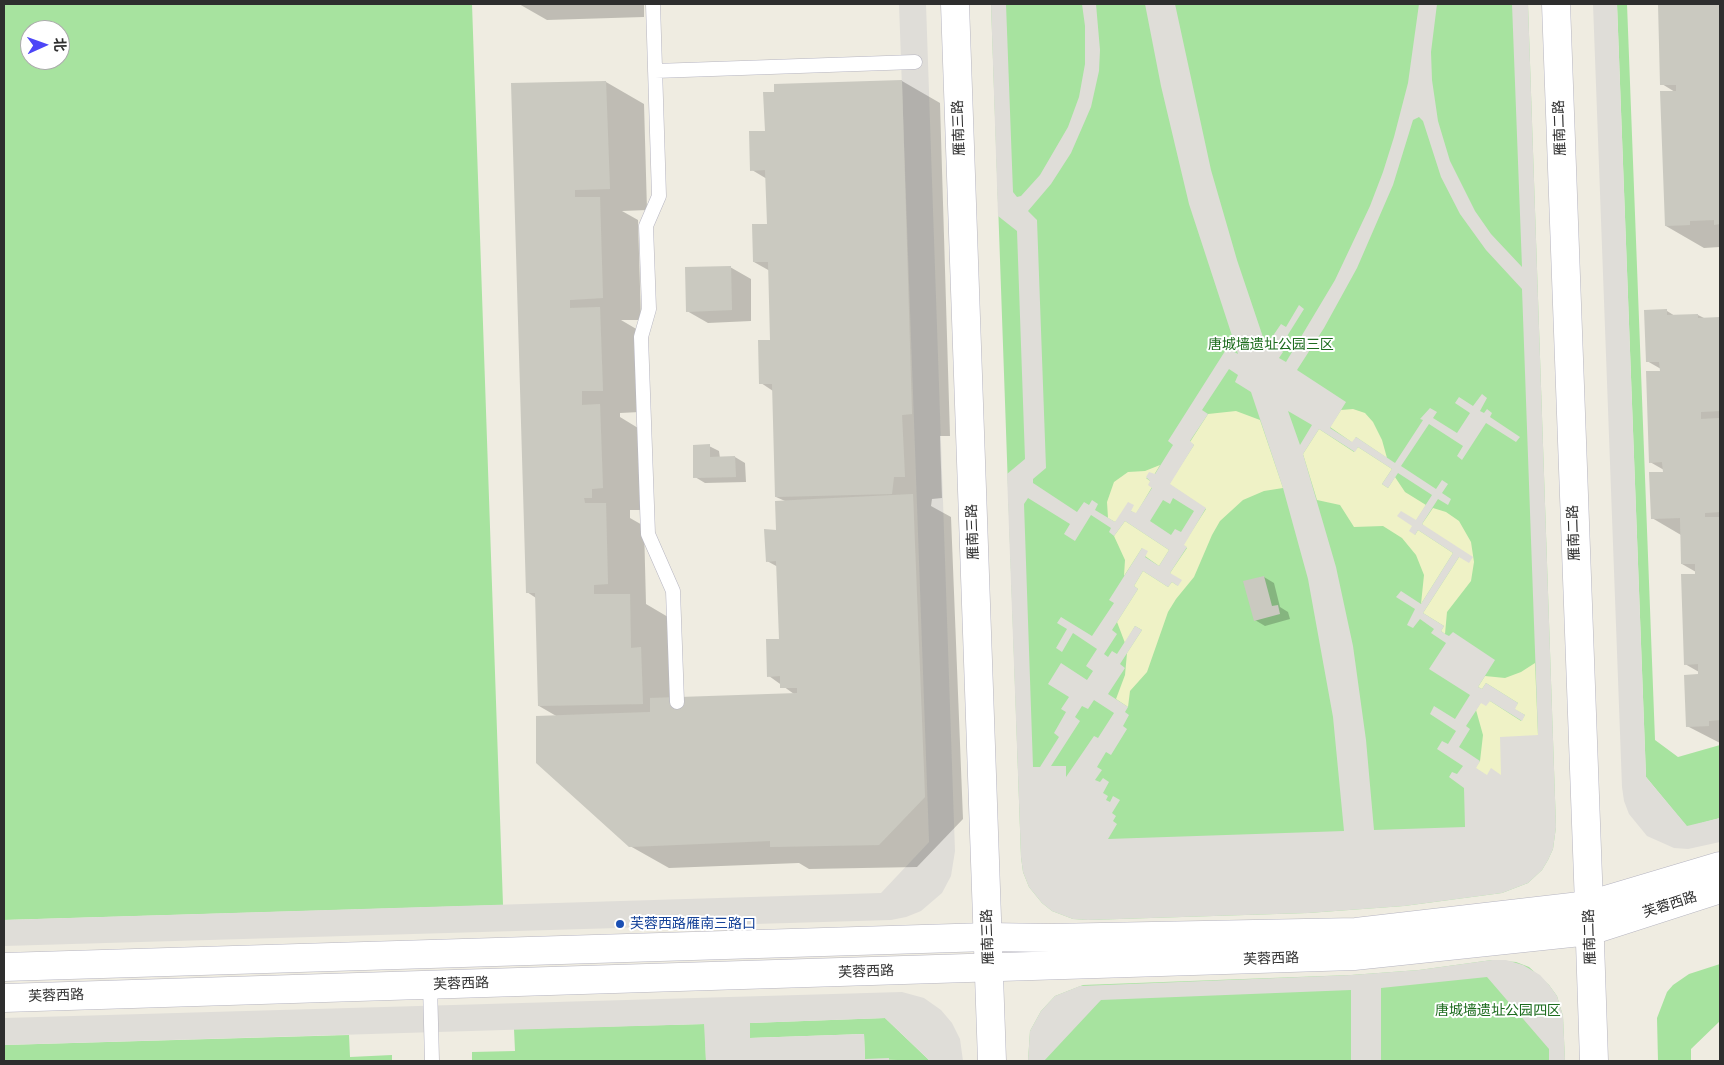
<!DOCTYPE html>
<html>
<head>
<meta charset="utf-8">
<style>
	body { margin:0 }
	#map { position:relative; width:1724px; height:1065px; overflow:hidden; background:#efece1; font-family:"Fira Sans Condensed","Noto Sans SC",sans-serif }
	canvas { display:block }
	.frame { position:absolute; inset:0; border:5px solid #2e2e2e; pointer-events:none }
	.north { position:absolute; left:20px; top:20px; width:50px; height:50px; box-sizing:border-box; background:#fff; border:1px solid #ababab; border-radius:50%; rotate:88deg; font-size:14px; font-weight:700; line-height:20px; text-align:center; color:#2e2e2e }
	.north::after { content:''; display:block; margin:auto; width:18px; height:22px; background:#4d46f7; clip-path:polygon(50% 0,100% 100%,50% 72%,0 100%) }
</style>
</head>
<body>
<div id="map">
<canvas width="1724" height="1065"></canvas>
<div class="frame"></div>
<div class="north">北</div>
</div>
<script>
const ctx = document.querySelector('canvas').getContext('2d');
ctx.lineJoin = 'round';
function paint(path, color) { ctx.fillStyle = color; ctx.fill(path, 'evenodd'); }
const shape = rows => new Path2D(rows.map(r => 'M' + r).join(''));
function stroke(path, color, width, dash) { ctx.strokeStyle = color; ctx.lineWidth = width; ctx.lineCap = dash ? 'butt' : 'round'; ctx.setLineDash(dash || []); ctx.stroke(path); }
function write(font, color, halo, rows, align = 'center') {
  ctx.font = font + ' "Fira Sans Condensed","Noto Sans SC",sans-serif'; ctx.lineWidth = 4; ctx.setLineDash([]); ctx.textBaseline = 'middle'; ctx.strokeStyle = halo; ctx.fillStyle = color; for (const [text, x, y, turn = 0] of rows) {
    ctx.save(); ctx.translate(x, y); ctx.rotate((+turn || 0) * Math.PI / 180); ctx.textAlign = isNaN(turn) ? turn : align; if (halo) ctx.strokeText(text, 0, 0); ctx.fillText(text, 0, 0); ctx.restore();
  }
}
const green = shape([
	[4,4,472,4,503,905,4,920],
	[30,30,60,30,60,60,30,60],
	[991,4,1528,4,1556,827,1553,849,1548,860,1542,870,1528,883,1502,893,1404,906,1308,913,1088,920,1073,919,1052,911,1042,903,1029,887,1023,872,1021,857],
	[1617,4,1627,4,1655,740,1678,757,1720,745,1720,818,1687,827,1646,777],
	[1492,960,1516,962,1529,967,1549,985,1557,996,1563,1016,1565,1061,1028,1061,1030,1031,1041,1011,1055,996,1083,985,1351,975,1419,970],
	[1720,964,1720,1021,1691,1049,1691,1061,1658,1061,1657,1018,1667,992,1673,985,1689,974],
	[885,1018,930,1061,865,1059,864,1034,750,1038,750,1023],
	[705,1024,706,1061,472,1061,472,1052,515,1051,514,1029],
	[349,1035,350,1057,392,1055,392,1061,4,1061,4,1045]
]);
const sand = shape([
	[1353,409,1365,413,1373,422,1382,440,1387,458,1356,437,1353,443,1330,427,1341,410],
	[1236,411,1260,420,1283,488,1264,491,1243,500,1220,521,1212,535,1194,577,1176,599,1168,612,1147,672,1130,691,1128,707,1116,699,1125,675,1127,653,1142,630,1135,626,1125,643,1117,622,1138,589,1134,586,1143,571,1168,587,1172,582,1178,586,1170,573,1187,548,1183,545,1206,509,1169,484,1194,445,1190,442,1208,414],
	[1319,429,1354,452,1358,447,1392,469,1382,484,1388,488,1395,477,1405,492,1426,505,1412,527,1415,535,1418,530,1453,553,1421,604,1424,575,1416,555,1402,538,1383,526,1354,527,1340,505,1317,500,1303,454],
	[1160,465,1154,475,1146,478,1150,481,1152,487,1136,514,1131,511,1115,522,1108,518,1107,502,1114,482,1128,472,1145,471],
	[1433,508,1446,512,1459,521,1471,542,1474,562,1471,581,1447,612,1445,634,1441,631,1444,626,1423,613,1459,557,1422,524],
	[1125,521,1169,550,1159,566,1145,556,1142,548,1124,576,1125,560,1114,536],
	[1535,663,1538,735,1502,775,1487,776,1475,768,1480,761,1483,735,1476,710,1481,702,1490,701,1521,721,1525,715,1514,709,1518,703,1486,683,1482,689,1478,687,1485,676,1505,678,1521,672]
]);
const plaza = shape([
	[899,4,926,4,955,851,951,876,942,893,921,911,906,917,891,920,4,946,4,920,881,893,929,842],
	[991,4,1006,4,1013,192,1017,197,1021,196,1040,175,1068,127,1079,97,1085,64,1085,26,1082,4,1096,4,1100,50,1099,71,1091,107,1071,153,1051,184,1028,211,1037,220,1046,468,1033,479,1033,483,1077,512,1084,502,1089,505,1092,500,1098,504,1095,510,1115,522,1128,502,1134,505,1131,511,1136,513,1152,488,1148,485,1150,481,1146,477,1149,472,1155,474,1173,445,1168,441,1227,348,1238,354,1189,204,1161,86,1145,4,1175,4,1211,170,1237,260,1266,346,1281,324,1286,327,1299,305,1304,309,1279,349,1283,352,1279,358,1286,362,1335,280,1370,206,1383,172,1394,137,1408,83,1419,4,1437,4,1431,52,1432,80,1438,121,1450,161,1475,211,1491,234,1522,267,1512,4,1528,4,1556,827,1553,849,1548,860,1542,870,1528,883,1502,893,1404,906,1308,913,1088,920,1073,919,1052,911,1042,903,1029,887,1023,872,1021,857,1007,474,1025,459,1017,231,998,216],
	[1419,117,1423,121,1441,177,1460,214,1486,250,1522,289,1538,735,1500,737,1501,775,1491,768,1487,775,1476,768,1480,761,1459,747,1470,729,1466,726,1481,703,1486,706,1490,701,1522,721,1525,715,1515,709,1518,703,1486,683,1482,689,1478,687,1495,660,1453,632,1449,636,1445,634,1441,631,1444,626,1423,613,1459,557,1469,563,1473,557,1422,524,1438,499,1448,505,1451,499,1442,493,1448,484,1442,480,1436,489,1401,466,1429,424,1463,446,1457,456,1462,460,1486,423,1516,442,1520,437,1490,417,1492,413,1487,409,1484,413,1480,411,1487,398,1482,394,1473,406,1459,397,1455,403,1470,413,1457,433,1433,418,1437,412,1430,408,1420,419,1423,420,1395,463,1356,437,1352,442,1330,428,1346,402,1297,370,1324,328,1357,268,1393,185,1413,120],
	[1229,369,1238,375,1235,382,1251,392,1283,488,1308,579,1333,717,1344,831,1108,839,1117,824,1113,821,1116,816,1112,813,1120,800,1113,796,1110,802,1106,800,1108,796,1103,793,1109,782,1103,778,1100,782,1095,780,1102,770,1097,767,1106,752,1111,755,1127,729,1123,726,1129,715,1125,712,1128,707,1108,694,1125,668,1120,664,1142,630,1135,626,1117,654,1112,651,1108,657,1104,654,1117,634,1112,630,1138,589,1134,586,1143,571,1168,587,1172,582,1178,586,1182,580,1170,573,1187,547,1184,545,1206,508,1170,484,1194,445,1190,441,1208,414,1202,410],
	[1288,411,1312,425,1300,445],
	[1319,429,1355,452,1358,447,1392,469,1382,484,1388,488,1398,473,1432,495,1416,520,1401,511,1397,516,1412,526,1409,531,1415,535,1418,530,1453,553,1421,604,1401,591,1396,597,1415,609,1407,625,1413,628,1420,619,1434,629,1431,633,1446,643,1429,669,1470,695,1455,719,1434,706,1430,714,1456,731,1448,744,1442,741,1437,749,1463,766,1457,774,1452,772,1449,777,1464,788,1465,827,1374,830,1366,740,1353,646,1336,567,1303,454],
	[1028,498,1070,524,1064,534,1075,541,1091,515,1111,528,1109,532,1114,536,1125,521,1169,550,1159,566,1145,557,1148,551,1142,548,1109,600,1114,603,1092,636,1061,617,1057,623,1067,629,1056,648,1062,652,1073,633,1097,649,1086,666,1093,671,1087,680,1061,663,1048,684,1069,697,1061,709,1066,712,1054,733,1059,737,1040,767,1033,767,1024,504],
	[1173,498,1194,511,1181,532,1175,529,1171,535,1150,521,1163,500,1170,504],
	[1094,700,1114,713,1098,738,1094,736,1066,777,1066,766,1051,766,1080,721,1075,717,1082,706,1088,709],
	[1593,4,1617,4,1646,777,1687,826,1720,818,1720,842,1688,849,1674,848,1647,836,1629,814,1624,801,1622,787],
	[1492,960,1506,960,1523,965,1540,975,1549,985,1557,996,1563,1016,1565,1061,1549,1061,1549,1049,1487,977,1381,988,1381,1061,1351,1061,1351,990,1101,1000,1044,1061,1028,1061,1030,1031,1041,1011,1055,996,1080,986,1351,975,1419,970],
	[902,992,924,998,941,1010,952,1023,960,1039,963,1061,930,1061,885,1018,750,1023,750,1038,864,1034,865,1059,889,1058,889,1061,706,1061,704,1024,4,1045,4,1018]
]);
const shadow = shape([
	[519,4,644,4,644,17,547,20],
	[1659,4,1720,4,1720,247,1704,248,1666,226,1675,92,1662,84],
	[902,81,940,103,950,436,940,436,942,498,932,499,931,506,951,517,963,819,917,867,809,869,799,863,669,868,630,846,558,717,539,706,536,598,527,592,512,84,606,82,644,104,647,210,622,211,638,220,641,320,621,320,638,330,640,412,620,413,620,417,638,428,641,510,630,510,630,518,644,526,646,604,668,617,680,698,794,694,769,676,780,640,778,567,767,561,778,531,785,501,776,497,773,391,761,383,772,341,770,271,754,262,768,226,767,179,752,170,766,132],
	[730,267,751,279,751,321,708,323,687,311],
	[1667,311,1675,316,1698,315,1706,319,1720,319,1720,743,1687,726,1699,675,1699,672,1685,664,1696,572,1682,564,1681,535,1652,518,1664,473,1664,470,1650,462,1661,372,1661,369,1647,361],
	[709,446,719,451,720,458,735,457,745,463,746,482,705,483,695,477],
	[1264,577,1274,583,1280,607,1288,612,1290,619,1265,626,1255,620]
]);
const building = shape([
	[1658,4,1720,4,1720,224,1714,225,1714,220,1690,221,1690,225,1665,226,1660,91,1676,91,1676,85,1660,85],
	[902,80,912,414,902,415,905,477,894,477,892,494,775,497,772,384,759,384,758,340,770,340,768,262,753,262,752,224,767,224,765,170,750,171,749,131,765,131,763,92,774,92,774,84],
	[606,81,610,189,575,190,575,197,600,197,603,298,570,300,570,308,600,307,603,391,582,391,582,405,600,404,603,488,592,489,592,498,584,498,585,503,606,503,608,584,594,585,594,594,630,594,631,648,641,647,643,704,538,706,535,593,526,593,511,83],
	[731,266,732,310,686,312,685,267],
	[1667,309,1667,315,1698,314,1698,318,1720,317,1720,411,1701,412,1701,419,1720,418,1720,512,1705,513,1705,517,1720,517,1720,720,1709,721,1709,726,1686,727,1684,675,1698,674,1698,664,1684,665,1681,574,1695,574,1695,564,1681,564,1680,518,1651,519,1649,472,1663,472,1662,462,1649,463,1646,371,1660,371,1659,362,1646,362,1644,310],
	[710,444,710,457,735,456,736,477,693,478,693,445],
	[913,494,925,797,879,845,770,847,770,841,629,847,536,763,536,716,650,712,650,698,797,693,797,688,780,688,780,676,767,677,766,639,779,639,776,561,766,562,764,529,776,530,775,501],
	[1264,576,1272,606,1278,605,1280,614,1254,621,1243,581]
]);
const service = shape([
	[653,4,659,196,646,226,649,309,641,337,648,534,673,591,677,702],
	[655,71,915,62],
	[430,985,432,1061]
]);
const tertiary = shape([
	[955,4,992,1061],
	[1556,4,1589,905]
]);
const secondary = shape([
	[1589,913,1594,1061],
	[4,967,988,937,1050,938,1356,932,1589,905,1720,866],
	[4,998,1354,956,1590,931,1720,889]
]);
const markers = [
	[620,924,5,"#1a4fb4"]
];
const streetNames = [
	["雁南三路",959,128,-92],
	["雁南二路",1560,128,-92],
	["雁南三路",973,532,-92],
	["雁南二路",1574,533,-92],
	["芙蓉西路",1670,905,-18],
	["雁南三路",988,937,-92],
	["雁南二路",1590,937,-92],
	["芙蓉西路",1271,959,-2],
	["芙蓉西路",866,972,-2],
	["芙蓉西路",461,984,-2],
	["芙蓉西路",56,996,-2]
];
const parkNames = [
	["唐城墙遗址公园三区",1271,345],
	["唐城墙遗址公园四区",1498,1011]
];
const transitNames = [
	["芙蓉西路雁南三路口",630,924]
];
paint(green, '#a7e39f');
paint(sand, '#eff2c6');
paint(plaza, '#dfddd8');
paint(shadow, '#0003');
paint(building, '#cac9c0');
stroke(service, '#b5b4c0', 15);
stroke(tertiary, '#b5b4c0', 29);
stroke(secondary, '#b5b4c0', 29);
stroke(service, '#fff', 14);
stroke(tertiary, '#fff', 28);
stroke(secondary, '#fff', 28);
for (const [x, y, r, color] of markers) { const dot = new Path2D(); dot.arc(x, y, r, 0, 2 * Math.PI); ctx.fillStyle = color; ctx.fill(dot); stroke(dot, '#fff', 2); }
write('14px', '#2e2e2e', '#fff', streetNames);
write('14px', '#1d6c1e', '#fff', parkNames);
write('14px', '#164399', '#fff', transitNames, 'left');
</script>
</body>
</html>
